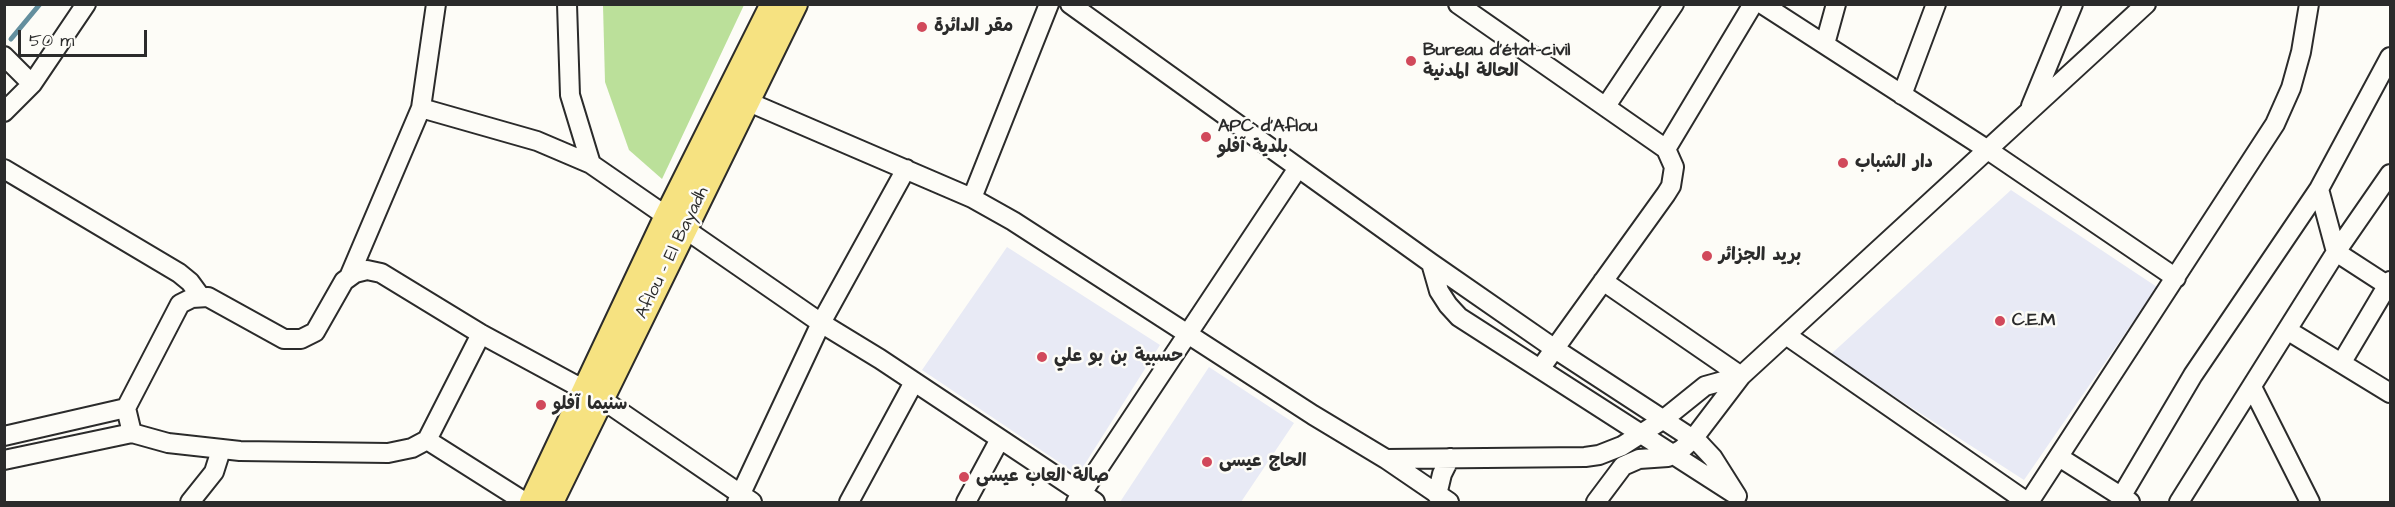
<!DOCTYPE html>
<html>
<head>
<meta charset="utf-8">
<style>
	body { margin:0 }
	#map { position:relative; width:2395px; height:507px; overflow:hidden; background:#fdfcf7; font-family:"Architects Daughter",sans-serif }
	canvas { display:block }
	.frame { position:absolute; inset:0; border:6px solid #2b2b2b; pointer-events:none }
	.scale { position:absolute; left:18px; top:30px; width:129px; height:27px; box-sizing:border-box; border:3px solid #2b2b2b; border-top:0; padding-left:8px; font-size:18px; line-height:21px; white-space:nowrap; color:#2b2b2b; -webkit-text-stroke:4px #fdfcf7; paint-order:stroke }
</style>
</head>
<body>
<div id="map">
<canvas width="2395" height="507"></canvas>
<div class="frame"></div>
<div class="scale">50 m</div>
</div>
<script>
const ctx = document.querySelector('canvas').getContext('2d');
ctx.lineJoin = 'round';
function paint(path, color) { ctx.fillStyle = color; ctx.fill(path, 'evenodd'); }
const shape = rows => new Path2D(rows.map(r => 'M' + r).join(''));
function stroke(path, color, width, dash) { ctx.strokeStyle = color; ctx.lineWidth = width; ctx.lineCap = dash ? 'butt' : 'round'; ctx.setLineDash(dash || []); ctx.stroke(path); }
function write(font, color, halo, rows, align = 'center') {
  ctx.font = font + ' "Architects Daughter","Playpen Sans Arabic",sans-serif'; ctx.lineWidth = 5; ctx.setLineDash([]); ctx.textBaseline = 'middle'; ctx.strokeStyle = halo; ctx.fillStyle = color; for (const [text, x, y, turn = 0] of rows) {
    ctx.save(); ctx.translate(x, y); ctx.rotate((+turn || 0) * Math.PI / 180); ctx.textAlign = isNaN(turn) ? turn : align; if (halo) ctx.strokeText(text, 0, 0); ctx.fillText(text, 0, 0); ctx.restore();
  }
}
const built = shape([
	[2011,190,2157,287,2024,480,1830,355],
	[1007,247,1160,345,1078,475,922,370],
	[1209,367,1294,423,1241,502,1120,502]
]);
const green = shape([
	[603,5,744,5,662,179,629,150,605,82]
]);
const stream = shape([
	[11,39,40,4]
]);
const minor = shape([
	[567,4,570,95,591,164],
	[1070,4,1431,263,1555,349,1699,443,1713,458,1737,496],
	[1458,4,1666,149,1674,167,1671,186,1666,194,1540,369],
	[1762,4,1988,150,2176,278],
	[1825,44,1836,4],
	[4,56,32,84],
	[1902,95,1936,4],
	[737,97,972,198,1013,221,1313,415,1386,459,1449,502],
	[1606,106,1674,4],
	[2031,106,2073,4],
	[421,108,537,141,591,164,821,323,880,359,1095,502],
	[4,112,32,84,86,4],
	[1666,149,1753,4],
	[4,169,179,273,190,282,201,297],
	[2390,174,2336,252,2287,330,2390,393],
	[2319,189,2336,252,2390,287],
	[972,198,1049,4],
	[1431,263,1439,291,1448,305,1459,317,1733,493],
	[349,277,421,108,436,4],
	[1603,281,1741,376],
	[1786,335,2027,502],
	[2342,362,2390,281],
	[2252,387,2310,502],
	[132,433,126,408,180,304,192,298,208,297,284,339,301,339,315,332,344,281,355,273,367,270,381,273,481,334,603,400,752,502],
	[4,436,126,408],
	[427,440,481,334],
	[2059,457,2130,502],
	[1386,459,1585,457,1599,455,1622,446,1664,419,1705,386,1741,376],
	[4,460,132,433,168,443,240,451,388,453,412,448,427,440,525,502],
	[1437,495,1442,474,1450,458],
	[2121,497,2193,375,2319,189,2390,57],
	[190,502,214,472,221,450],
	[737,502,821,323,906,169],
	[849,502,914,382],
	[966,502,1000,439],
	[1076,502,1298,168],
	[1596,502,1623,466,1639,459,1668,457,1682,449,1693,439,1741,376,2146,4],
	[2029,502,2275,124,2291,88,2301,52,2309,4],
	[2179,502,2287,330]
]);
const major = shape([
	[532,502,667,216,773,4],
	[551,502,795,4]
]);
const markers = [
	[922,27,6,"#d1495b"],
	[1411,61,6,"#d1495b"],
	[1206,137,6,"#d1495b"],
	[1843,163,6,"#d1495b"],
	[1707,256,6,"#d1495b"],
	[2000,321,6,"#d1495b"],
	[1042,357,6,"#d1495b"],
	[541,405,6,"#d1495b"],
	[1207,462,6,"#d1495b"],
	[964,477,6,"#d1495b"]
];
const poiNames = [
	["مقر الدائرة",934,27],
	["Bureau d'état-civil",1423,51],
	["الحالة المدنية",1423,72],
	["APC d'Aflou",1218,127],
	["بلدية آفلو",1218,148],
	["دار الشباب",1855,163],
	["بريد الجزائر",1719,256],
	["C.E.M",2012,321],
	["حسبية بن بو علي",1054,357],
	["سنيما آفلو",553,405],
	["الحاج عيسى",1219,462],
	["صالة العاب عيسى",976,477]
];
const streetNames = [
	["Aflou - El Bayadh",673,253,-64]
];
paint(built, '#e8eaf5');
paint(green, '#bbe09a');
stroke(stream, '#648f9e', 5);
stroke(minor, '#2b2b2b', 22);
stroke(major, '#2b2b2b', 28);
stroke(minor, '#fdfcf7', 18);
stroke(major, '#f6e281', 24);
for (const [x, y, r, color] of markers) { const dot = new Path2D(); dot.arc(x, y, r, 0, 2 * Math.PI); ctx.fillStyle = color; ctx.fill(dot); stroke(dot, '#fdfcf7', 2); }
write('bold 18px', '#2b2b2b', '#fdfcf7', poiNames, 'left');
write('18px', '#2b2b2b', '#fdfcf7', streetNames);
</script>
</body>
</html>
